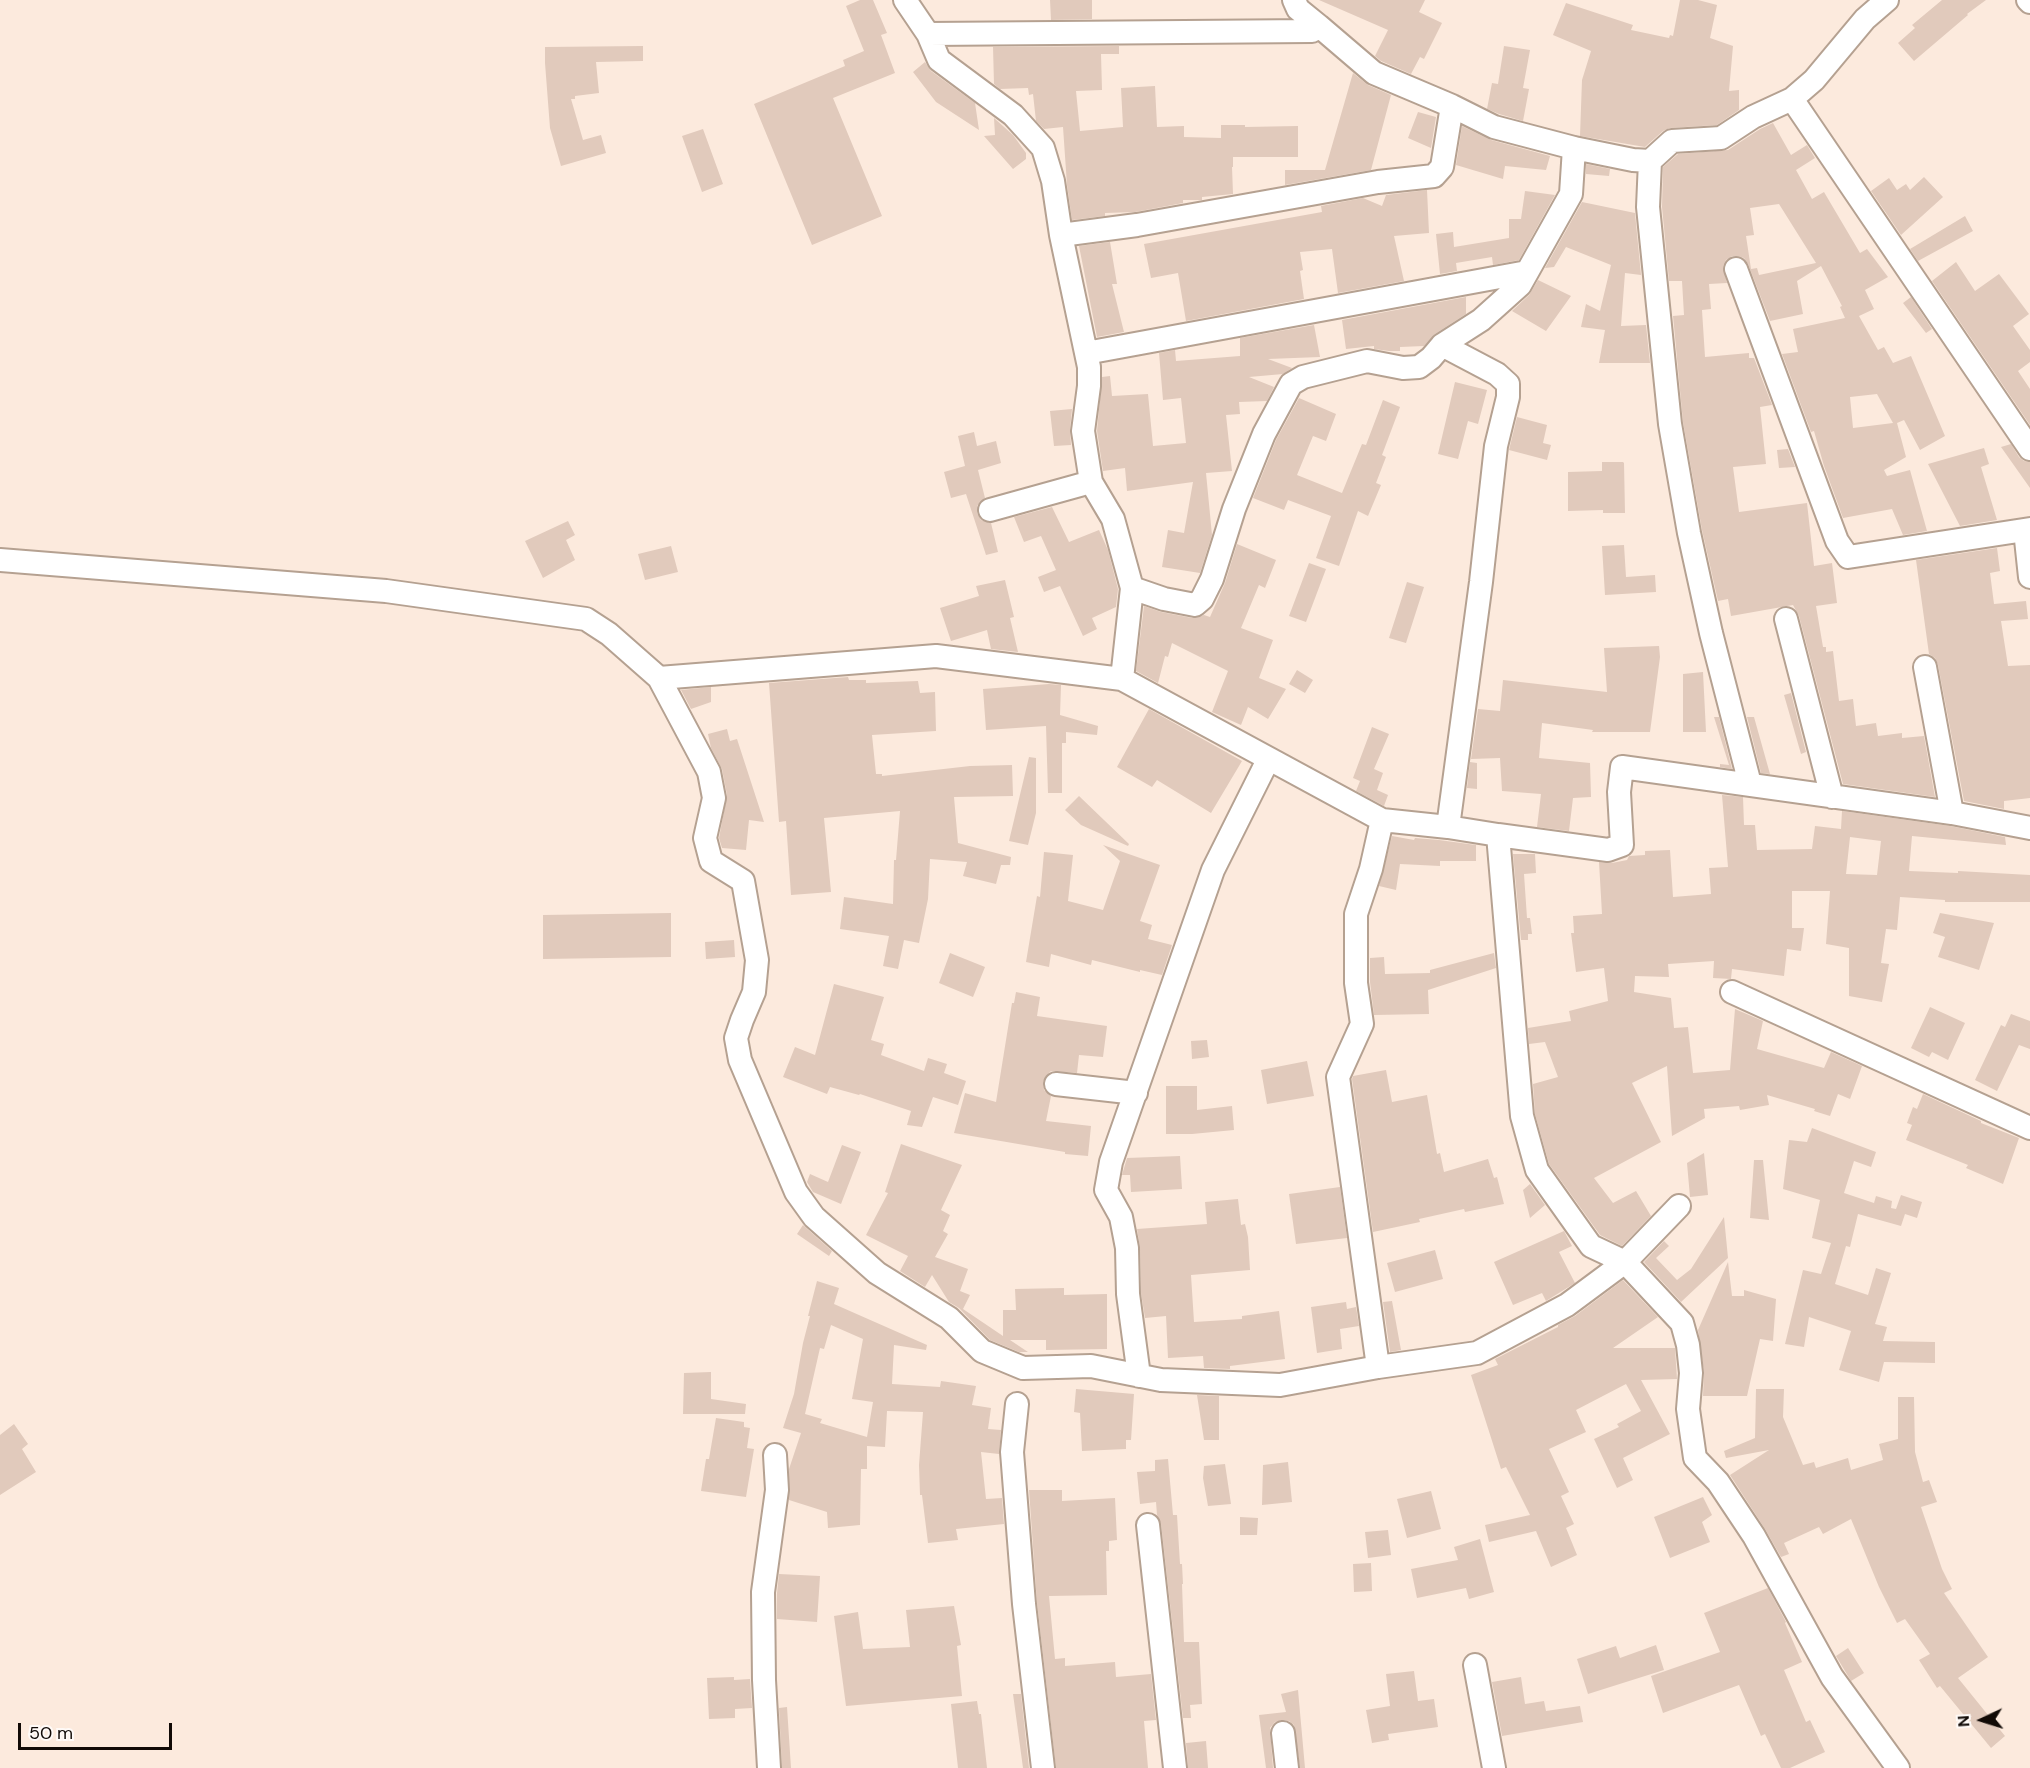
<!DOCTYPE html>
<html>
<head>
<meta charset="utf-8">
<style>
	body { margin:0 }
	#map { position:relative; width:2030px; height:1768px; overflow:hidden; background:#fceadd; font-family:"DM Sans",sans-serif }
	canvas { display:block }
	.north { position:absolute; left:1952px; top:1690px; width:60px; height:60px; -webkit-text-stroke:4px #fffaf7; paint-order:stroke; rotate:266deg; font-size:16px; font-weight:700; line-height:24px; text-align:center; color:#110a06 }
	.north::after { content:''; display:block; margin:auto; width:21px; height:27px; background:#110a06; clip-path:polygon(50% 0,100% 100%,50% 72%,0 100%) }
	.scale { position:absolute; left:18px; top:1723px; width:154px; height:27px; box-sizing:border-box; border:3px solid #110a06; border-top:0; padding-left:8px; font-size:18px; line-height:21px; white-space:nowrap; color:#110a06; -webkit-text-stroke:4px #fffaf7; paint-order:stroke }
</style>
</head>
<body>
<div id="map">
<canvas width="2030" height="1768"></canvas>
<div class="north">N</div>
<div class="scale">50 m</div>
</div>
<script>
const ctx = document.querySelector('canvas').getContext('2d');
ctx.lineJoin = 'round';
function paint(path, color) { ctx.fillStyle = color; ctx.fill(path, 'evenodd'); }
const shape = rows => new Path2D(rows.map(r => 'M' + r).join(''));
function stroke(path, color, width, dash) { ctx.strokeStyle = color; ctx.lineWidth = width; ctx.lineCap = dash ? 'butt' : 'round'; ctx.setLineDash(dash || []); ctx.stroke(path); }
const building = shape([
	[860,0,873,0,887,33,881,35,895,73,833,98,882,216,812,245,754,104,845,66,843,60,864,51,846,6],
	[1050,0,1092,0,1092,19,1051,20],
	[1319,0,1425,0,1419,12,1442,23,1424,59,1420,57,1411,74,1381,61,1375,56,1388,30],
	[1680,0,1698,0,1717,5,1710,38,1733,46,1729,91,1739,90,1739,110,1717,125,1670,128,1663,131,1645,147,1580,136,1582,80,1591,51,1553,35,1566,3,1633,25,1631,30,1669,38,1670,35,1673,36],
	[1942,0,1986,0,1967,14,1968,15,1914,61,1898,43,1915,28,1912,25],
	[643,46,643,61,596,62,599,93,575,96,575,99,571,99,583,140,601,135,606,153,561,166,550,128,545,63,545,47],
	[1119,46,1119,54,1101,54,1102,90,1076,91,1080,131,1123,127,1121,88,1155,86,1157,127,1184,126,1184,137,1221,138,1221,125,1245,125,1245,127,1298,126,1298,157,1233,157,1233,167,1232,167,1233,194,1202,197,1202,200,1183,200,1183,203,1135,212,1105,213,1105,216,1072,220,1067,185,1063,127,1044,129,1036,121,1033,94,1029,95,1028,88,1000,89,994,84,993,47],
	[1504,46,1530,50,1523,88,1529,89,1523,121,1499,114,1487,109,1492,83,1498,84],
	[925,62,931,71,975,103,979,130,936,102,913,72],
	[1353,73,1368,85,1391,95,1371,170,1285,185,1285,170,1325,170],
	[1418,112,1436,117,1431,148,1408,138],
	[994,118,1013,135,1026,153,1026,159,1013,169,984,136,995,135],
	[1773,123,1791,155,1807,145,1815,158,1796,170,1812,199,1824,192,1860,253,1867,249,1888,277,1865,290,1874,309,1859,316,1878,350,1884,347,1893,363,1911,356,1945,436,1920,450,1904,420,1897,423,1906,457,1884,470,1887,476,1910,470,1927,531,1903,535,1892,509,1843,518,1824,466,1814,431,1811,432,1782,354,1798,352,1793,329,1845,318,1840,307,1842,306,1821,266,1797,281,1803,314,1770,321,1748,264,1744,258,1738,256,1732,256,1726,260,1723,266,1727,283,1709,284,1711,309,1702,310,1705,357,1749,353,1749,358,1754,358,1772,405,1760,407,1766,464,1733,467,1739,512,1807,503,1814,566,1832,563,1837,603,1816,606,1823,647,1826,647,1826,652,1833,651,1839,701,1853,699,1856,726,1876,723,1878,736,1902,733,1902,738,1924,736,1935,797,1843,784,1799,616,1793,605,1731,616,1728,599,1718,601,1702,530,1683,422,1673,316,1684,315,1682,281,1669,281,1662,207,1663,167,1678,154,1728,150,1760,129],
	[1779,204,1816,263,1759,275,1757,268,1751,269,1746,236,1754,235,1750,208],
	[1877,394,1893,423,1853,428,1850,397],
	[1462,126,1491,140,1550,156,1546,170,1505,166,1503,179,1456,165],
	[703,129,723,184,702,192,682,136],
	[1586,164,1610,169,1609,176,1586,174],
	[1924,177,1943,197,1901,235,1871,191,1889,178,1897,190,1906,184,1910,190],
	[1427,190,1429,233,1394,236,1404,281,1338,293,1332,249,1300,252,1303,270,1300,271,1304,299,1186,321,1178,273,1151,278,1144,244,1322,212,1321,206,1363,198,1382,206,1386,195],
	[1525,191,1555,195,1519,260,1493,265,1492,257,1456,263,1457,271,1440,274,1436,234,1453,232,1454,247,1509,238,1509,219,1521,219],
	[1582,202,1635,213,1641,275,1625,273,1621,326,1646,325,1650,363,1599,363,1605,330,1581,327,1586,304,1600,311,1611,265,1566,247,1554,267,1545,268],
	[1965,216,1973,231,1918,261,1910,249],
	[1110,242,1117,284,1112,284,1124,332,1097,337,1079,246],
	[1956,262,1975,291,1999,274,2029,314,2013,326,2030,350,2030,362,2018,371,2030,389,2030,425,1932,281],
	[1538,280,1571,296,1546,331,1512,311,1529,295],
	[1466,297,1466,314,1435,334,1424,346,1400,347,1400,351,1389,351,1374,349,1374,346,1346,349,1342,320],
	[1911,297,1932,329,1926,333,1903,303],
	[1314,325,1320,357,1268,359,1292,368,1283,374,1249,377,1274,387,1267,401,1239,402,1240,414,1226,415,1232,471,1206,473,1212,535,1200,573,1162,567,1168,530,1184,533,1193,482,1127,491,1125,468,1103,471,1097,431,1102,377,1110,376,1112,396,1148,394,1153,446,1186,443,1181,398,1163,400,1159,353,1175,350,1176,361,1240,356,1240,338],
	[1455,382,1487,390,1478,424,1468,421,1458,459,1438,454],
	[1299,398,1336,414,1326,441,1313,436,1297,475,1342,493,1362,444,1366,445,1383,400,1400,407,1382,455,1386,457,1376,483,1381,485,1368,516,1358,511,1339,566,1316,558,1331,516,1288,500,1284,510,1253,498,1276,440],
	[1072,409,1070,430,1071,445,1054,446,1050,411],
	[1517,417,1547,425,1543,443,1551,445,1547,460,1509,450],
	[974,432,977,446,996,441,1001,463,978,470,985,498,977,506,977,513,981,520,991,523,998,552,986,555,966,494,951,498,944,472,965,466,958,436],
	[2011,444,2019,457,2024,461,2030,462,2030,488,2001,447],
	[1984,448,1989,464,1981,467,1997,520,1960,526,1928,464],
	[1788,449,1795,467,1779,468,1777,450],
	[1602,462,1623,462,1624,463,1625,513,1603,513,1603,510,1568,511,1568,472,1602,471],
	[1052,507,1069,542,1099,530,1108,550,1118,589,1116,607,1092,618,1097,629,1083,636,1060,586,1044,592,1038,577,1056,570,1041,536,1024,542,1014,517],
	[568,521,575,535,566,540,575,560,543,578,525,541],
	[1237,544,1276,560,1265,588,1259,585,1241,628,1273,640,1259,678,1286,689,1268,719,1248,707,1241,725,1212,712,1228,671,1172,643,1168,657,1165,656,1158,683,1136,671,1144,606,1161,612,1192,618,1204,615,1210,617,1225,583],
	[1624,545,1626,577,1655,575,1656,592,1605,595,1602,546],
	[671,546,678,572,645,580,638,554],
	[1997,548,2000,571,1990,573,1994,604,2026,601,2028,619,2001,621,2008,666,2030,665,2030,798,2004,801,2004,809,1964,801,1938,665,1935,658,1929,654,1916,560],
	[1309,563,1326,569,1306,622,1289,616],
	[1005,580,1014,617,1010,618,1018,652,991,649,987,630,951,641,940,608,979,596,976,586],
	[1407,582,1424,587,1406,643,1389,638],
	[1659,646,1660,657,1650,732,1592,732,1593,730,1542,723,1539,758,1590,763,1591,797,1573,798,1569,831,1537,827,1541,794,1502,791,1500,758,1471,759,1478,709,1500,711,1503,680,1607,692,1604,648],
	[1297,670,1313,680,1305,693,1289,684],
	[1703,672,1706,732,1683,732,1683,674],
	[848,677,849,680,866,680,866,683,918,681,920,693,935,692,936,731,872,735,876,774,882,774,882,776,970,766,1012,765,1013,796,954,797,958,843,1011,857,1010,865,1001,865,996,884,963,876,967,862,930,859,928,899,919,943,904,940,898,969,883,966,889,936,840,929,844,897,893,904,894,860,896,860,900,811,824,818,831,892,791,895,786,821,779,822,769,683],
	[1049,684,1061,685,1060,715,1098,726,1097,735,1066,732,1066,743,1062,743,1062,793,1048,793,1046,726,986,730,983,689],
	[711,687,711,702,691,709,681,690],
	[1791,693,1806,752,1801,754,1784,695],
	[1149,709,1242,761,1211,813,1157,780,1152,787,1117,767],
	[1714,717,1719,717,1732,769,1720,767,1720,764,1729,765],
	[1747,717,1754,717,1770,774,1761,773],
	[1372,727,1389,734,1374,769,1383,773,1377,790,1388,795,1384,806,1356,791,1360,781,1353,778],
	[727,729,730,741,737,739,764,822,749,820,746,850,722,848,719,838,727,795,722,769,711,748,708,734],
	[1029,757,1036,758,1036,813,1028,845,1009,841],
	[1470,762,1477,763,1477,789,1467,788],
	[1722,795,1743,797,1744,825,1755,825,1757,850,1812,849,1815,826,1841,829,1842,811,1950,826,2005,837,2006,845,1912,836,1909,871,1958,873,1958,871,2030,875,2030,902,1945,902,1945,900,1900,897,1897,930,1886,929,1881,963,1889,964,1882,1002,1849,996,1849,948,1826,944,1830,891,1792,891,1792,928,1804,928,1801,951,1787,949,1784,976,1732,969,1731,979,1713,978,1714,961,1668,964,1669,977,1635,976,1634,992,1671,998,1674,1028,1688,1027,1693,1073,1730,1070,1735,1009,1763,1021,1757,1049,1824,1068,1831,1052,1862,1066,1850,1099,1838,1094,1830,1116,1814,1111,1815,1109,1767,1095,1769,1105,1740,1110,1739,1106,1704,1109,1705,1118,1672,1136,1667,1066,1632,1083,1661,1142,1594,1178,1613,1203,1636,1191,1651,1216,1622,1246,1600,1235,1549,1164,1535,1114,1533,1084,1558,1077,1545,1042,1529,1044,1528,1028,1571,1021,1569,1011,1608,1001,1604,968,1576,972,1571,933,1574,933,1573,916,1602,914,1599,862,1612,863,1627,860,1629,856,1645,855,1645,851,1670,850,1673,897,1711,894,1709,868,1728,867],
	[1850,837,1881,841,1877,875,1846,874],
	[1079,796,1129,844,1128,846,1081,825,1065,810],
	[1392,836,1414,840,1415,838,1439,840,1476,845,1476,861,1440,861,1440,866,1400,864,1396,890,1379,886],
	[1103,845,1160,865,1140,921,1152,925,1148,939,1172,945,1162,975,1140,970,1140,972,1092,960,1091,965,1051,954,1049,967,1026,962,1037,896,1040,897,1044,852,1073,855,1068,901,1103,910,1120,861],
	[1513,854,1535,854,1536,873,1524,874,1527,918,1530,918,1532,934,1528,934,1528,940,1521,940],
	[671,913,671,957,543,959,543,915],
	[1940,913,1994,923,1979,970,1938,957,1945,937,1933,933],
	[734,940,735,957,706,959,705,942],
	[950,953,985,967,973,997,939,983],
	[1494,953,1496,968,1428,990,1429,1014,1374,1015,1370,982,1370,958,1384,957,1385,974,1430,973,1430,970],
	[834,984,884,997,871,1040,884,1044,881,1055,924,1071,928,1058,947,1064,944,1073,966,1081,958,1105,933,1097,922,1127,907,1125,911,1111,860,1094,859,1095,830,1087,827,1094,783,1077,795,1047,815,1055],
	[1016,992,1040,997,1037,1016,1107,1026,1103,1057,1079,1055,1077,1073,1051,1071,1046,1076,1043,1082,1044,1090,1051,1096,1046,1121,1091,1126,1088,1156,1065,1154,1065,1152,954,1133,965,1093,996,1102,1012,1003,1014,1003],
	[1930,1007,1965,1023,1948,1060,1932,1052,1929,1057,1911,1048],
	[2011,1014,2030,1021,2030,1049,2019,1045,1997,1091,1975,1080,2001,1025,2005,1027],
	[1207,1040,1209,1057,1192,1059,1191,1041],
	[1307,1061,1314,1096,1267,1104,1261,1070],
	[1386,1070,1392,1102,1427,1095,1437,1154,1440,1153,1444,1172,1488,1159,1494,1178,1497,1177,1504,1204,1465,1212,1464,1209,1419,1219,1420,1222,1373,1232,1352,1079,1353,1076],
	[1166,1086,1197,1086,1197,1110,1232,1106,1234,1130,1192,1134,1166,1134],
	[1923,1094,1981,1121,1981,1123,2019,1138,2003,1184,1966,1168,1968,1165,1906,1140,1912,1125,1907,1123,1913,1107,1917,1109],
	[1812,1128,1876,1152,1871,1167,1854,1161,1844,1193,1874,1203,1876,1196,1892,1201,1891,1208,1896,1209,1901,1195,1922,1202,1917,1218,1905,1214,1901,1226,1858,1214,1850,1247,1846,1246,1835,1284,1868,1295,1876,1268,1891,1273,1875,1324,1887,1327,1883,1341,1935,1342,1935,1363,1884,1362,1879,1382,1839,1370,1851,1331,1809,1317,1804,1347,1785,1344,1803,1270,1821,1274,1831,1243,1812,1238,1820,1200,1783,1189,1789,1140,1807,1142],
	[901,1144,962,1165,941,1210,950,1215,943,1231,948,1234,935,1257,968,1269,960,1291,970,1295,963,1309,1003,1336,1003,1310,1016,1310,1015,1289,1064,1288,1064,1295,1107,1294,1107,1349,1046,1350,1046,1340,1010,1340,1028,1352,1019,1352,990,1340,959,1308,949,1302,932,1275,925,1287,900,1271,908,1256,866,1235,888,1193,885,1192],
	[842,1145,861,1152,841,1204,813,1192,807,1182,810,1174,828,1182],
	[1704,1153,1708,1195,1690,1197,1687,1163],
	[1180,1156,1182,1189,1131,1192,1130,1175,1122,1175,1127,1158],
	[1754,1160,1763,1160,1769,1220,1750,1218],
	[1530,1184,1545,1205,1530,1218,1523,1190],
	[1340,1187,1347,1238,1296,1244,1289,1194],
	[1238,1199,1241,1225,1245,1224,1248,1237,1250,1270,1191,1275,1194,1322,1242,1319,1242,1316,1279,1311,1285,1359,1230,1366,1230,1369,1204,1368,1203,1356,1168,1358,1166,1316,1145,1318,1141,1293,1140,1248,1137,1229,1207,1224,1205,1202],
	[1724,1217,1728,1258,1681,1302,1644,1262,1664,1241,1669,1246,1656,1258,1677,1280,1691,1269],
	[803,1225,832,1251,829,1256,797,1234],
	[1564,1231,1572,1246,1559,1252,1575,1283,1546,1301,1542,1293,1513,1305,1494,1262],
	[1435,1250,1443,1279,1395,1292,1387,1263],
	[1728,1262,1732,1296,1744,1296,1744,1290,1776,1299,1773,1341,1760,1339,1747,1396,1703,1396,1704,1372,1698,1330],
	[1623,1280,1658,1317,1613,1348,1675,1348,1677,1379,1641,1380,1670,1434,1623,1458,1633,1480,1617,1488,1594,1439,1619,1427,1617,1424,1641,1411,1626,1384,1576,1410,1586,1432,1549,1449,1569,1492,1561,1496,1574,1524,1566,1528,1577,1555,1551,1567,1536,1531,1489,1542,1485,1525,1530,1515,1506,1467,1501,1469,1471,1375,1498,1365,1495,1359,1558,1327,1558,1325,1575,1316],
	[817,1281,839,1288,834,1304,927,1345,926,1350,894,1345,892,1384,940,1387,941,1381,976,1386,972,1405,991,1408,988,1429,1001,1430,999,1454,981,1452,986,1499,1002,1498,1004,1524,956,1529,958,1540,928,1543,922,1495,920,1495,919,1465,923,1412,887,1411,885,1447,867,1446,867,1469,861,1469,860,1525,828,1528,827,1512,789,1500,789,1469,801,1433,783,1428,794,1394,803,1343,810,1316,808,1316],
	[831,1325,863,1339,852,1399,873,1402,867,1437,820,1423,822,1419,805,1414,820,1348,824,1349],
	[1392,1301,1401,1350,1390,1352,1383,1302],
	[1346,1302,1347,1309,1356,1307,1359,1326,1340,1329,1342,1349,1317,1353,1311,1307],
	[711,1372,711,1399,746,1404,745,1414,683,1414,684,1373],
	[1076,1389,1134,1394,1131,1440,1126,1440,1126,1449,1082,1451,1080,1413,1074,1412],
	[1756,1389,1784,1389,1783,1417,1803,1465,1814,1462,1816,1468,1848,1458,1851,1470,1883,1460,1879,1444,1898,1439,1898,1397,1914,1397,1915,1452,1923,1482,1929,1480,1937,1502,1921,1507,1942,1569,1952,1589,1944,1593,1988,1657,1958,1678,2005,1736,1991,1748,1940,1686,1937,1688,1919,1660,1930,1654,1905,1619,1897,1623,1879,1587,1851,1519,1823,1534,1819,1527,1784,1543,1789,1554,1781,1557,1765,1529,1730,1475,1769,1450,1726,1458,1724,1451,1755,1438],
	[1197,1395,1219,1396,1219,1440,1204,1440],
	[716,1418,744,1422,744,1427,750,1428,747,1448,754,1449,746,1497,701,1491,706,1459,709,1459],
	[14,1424,28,1444,22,1449,36,1472,0,1495,0,1435],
	[1168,1459,1173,1515,1177,1515,1180,1564,1182,1564,1183,1584,1182,1584,1184,1642,1199,1642,1202,1704,1190,1705,1191,1718,1183,1718,1161,1524,1157,1515,1156,1502,1140,1504,1137,1472,1155,1471,1155,1460],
	[1288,1462,1292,1502,1262,1505,1263,1465],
	[1225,1464,1231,1504,1208,1506,1203,1478,1204,1466],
	[1029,1490,1062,1490,1062,1501,1115,1498,1117,1540,1109,1541,1109,1551,1106,1551,1107,1595,1049,1596,1055,1659,1065,1658,1065,1666,1115,1662,1116,1677,1151,1674,1156,1720,1144,1721,1148,1768,1056,1768,1037,1603],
	[1431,1491,1441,1529,1407,1538,1397,1499],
	[1703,1497,1712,1515,1702,1522,1710,1542,1670,1558,1654,1517],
	[1240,1517,1258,1518,1257,1535,1240,1535],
	[1388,1530,1391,1555,1368,1558,1365,1532],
	[1480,1539,1494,1592,1469,1599,1466,1588,1417,1598,1411,1569,1458,1560,1454,1547],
	[1371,1563,1372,1591,1354,1592,1353,1564],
	[779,1574,820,1576,817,1622,777,1619,777,1593],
	[1768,1588,1786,1622,1785,1623,1802,1662,1784,1670,1806,1722,1810,1720,1825,1752,1790,1768,1781,1768,1765,1734,1761,1736,1739,1685,1663,1713,1651,1676,1720,1652,1704,1613],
	[954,1606,961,1645,957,1646,962,1696,846,1706,834,1616,858,1612,863,1649,910,1647,906,1610],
	[1656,1645,1664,1670,1588,1694,1577,1659,1616,1646,1620,1658],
	[1848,1648,1864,1673,1851,1681,1836,1656],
	[1414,1671,1418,1701,1434,1699,1438,1727,1388,1734,1389,1740,1372,1743,1366,1710,1390,1706,1386,1674],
	[734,1677,734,1680,750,1679,752,1708,735,1709,735,1718,709,1719,707,1678],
	[1521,1677,1525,1704,1544,1701,1546,1711,1580,1706,1583,1722,1502,1736,1492,1682],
	[1298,1690,1305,1768,1300,1768,1294,1725,1289,1721,1282,1720,1275,1722,1270,1728,1273,1768,1266,1768,1259,1715,1286,1712,1281,1694],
	[1013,1694,1021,1694,1029,1768,1023,1768],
	[977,1701,979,1714,981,1714,987,1768,958,1768,951,1704],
	[787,1707,791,1768,782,1768,779,1708],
	[1206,1741,1208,1768,1188,1768,1186,1743]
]);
const street = shape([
	[905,0,928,34,939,60,1013,115,1043,148,1053,181,1061,235,1089,367,1089,386,1083,431,1091,482,1113,519,1132,588,1122,679],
	[1294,0,1298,9,1319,26],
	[2028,0,2030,2],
	[928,34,1312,31,1319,26,1374,73,1452,106,1494,127,1574,148,1633,160,1650,161],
	[1792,99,2030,449],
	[1061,235,1137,225,1378,182,1434,176,1442,167,1452,106],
	[1736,269,1837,541,1848,557,2030,529],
	[1442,345,1497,374,1508,384,1508,397,1496,446,1481,582,1448,827],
	[1086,353,1527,272],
	[990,510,1091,482],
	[2025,530,2030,577],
	[0,560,386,591,586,619,609,634,659,678,709,772,714,798,705,838,711,861,743,881,757,960,754,992,742,1020,736,1038,740,1060,796,1192,814,1217,877,1273,949,1318,982,1351,1023,1368,1091,1366,1161,1380,1280,1385,1378,1367,1477,1353,1567,1305,1625,1262,1679,1206],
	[1132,588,1164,599,1195,605,1202,599,1212,579,1234,509,1264,434,1291,384,1303,377,1367,361,1403,368,1419,367,1431,358,1442,345,1481,320,1520,285,1571,194,1574,148],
	[1786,619,1832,797],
	[1925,667,1952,813],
	[659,678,936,656,1122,679,1382,820,1448,827,1498,835,1608,850,1622,845,1619,792,1622,767,1952,813,2030,828],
	[1750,784,1711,633,1689,533,1670,424,1648,207,1650,161,1672,141,1721,138,1753,117,1792,99,1814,80,1865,19,1887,0],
	[1498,835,1522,1116,1537,1170,1591,1246,1625,1262,1682,1323,1688,1345,1691,1373,1688,1409,1695,1458,1718,1482,1754,1536,1832,1677,1898,1768],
	[1732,992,2030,1128],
	[1056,1084,1136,1093],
	[1378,1367,1338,1077,1362,1024,1356,983,1356,914,1371,869,1382,820],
	[1139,1376,1128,1294,1127,1248,1121,1217,1106,1190,1111,1162,1213,870,1268,760],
	[1017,1404,1012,1452,1024,1604,1043,1768],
	[1148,1525,1175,1768],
	[1475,1665,1494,1768],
	[1283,1733,1287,1768],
	[769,1768,764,1680,763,1592,777,1490,775,1455]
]);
paint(building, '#e1cabc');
stroke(street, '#b5a191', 26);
stroke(street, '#fff', 22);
</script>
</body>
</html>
